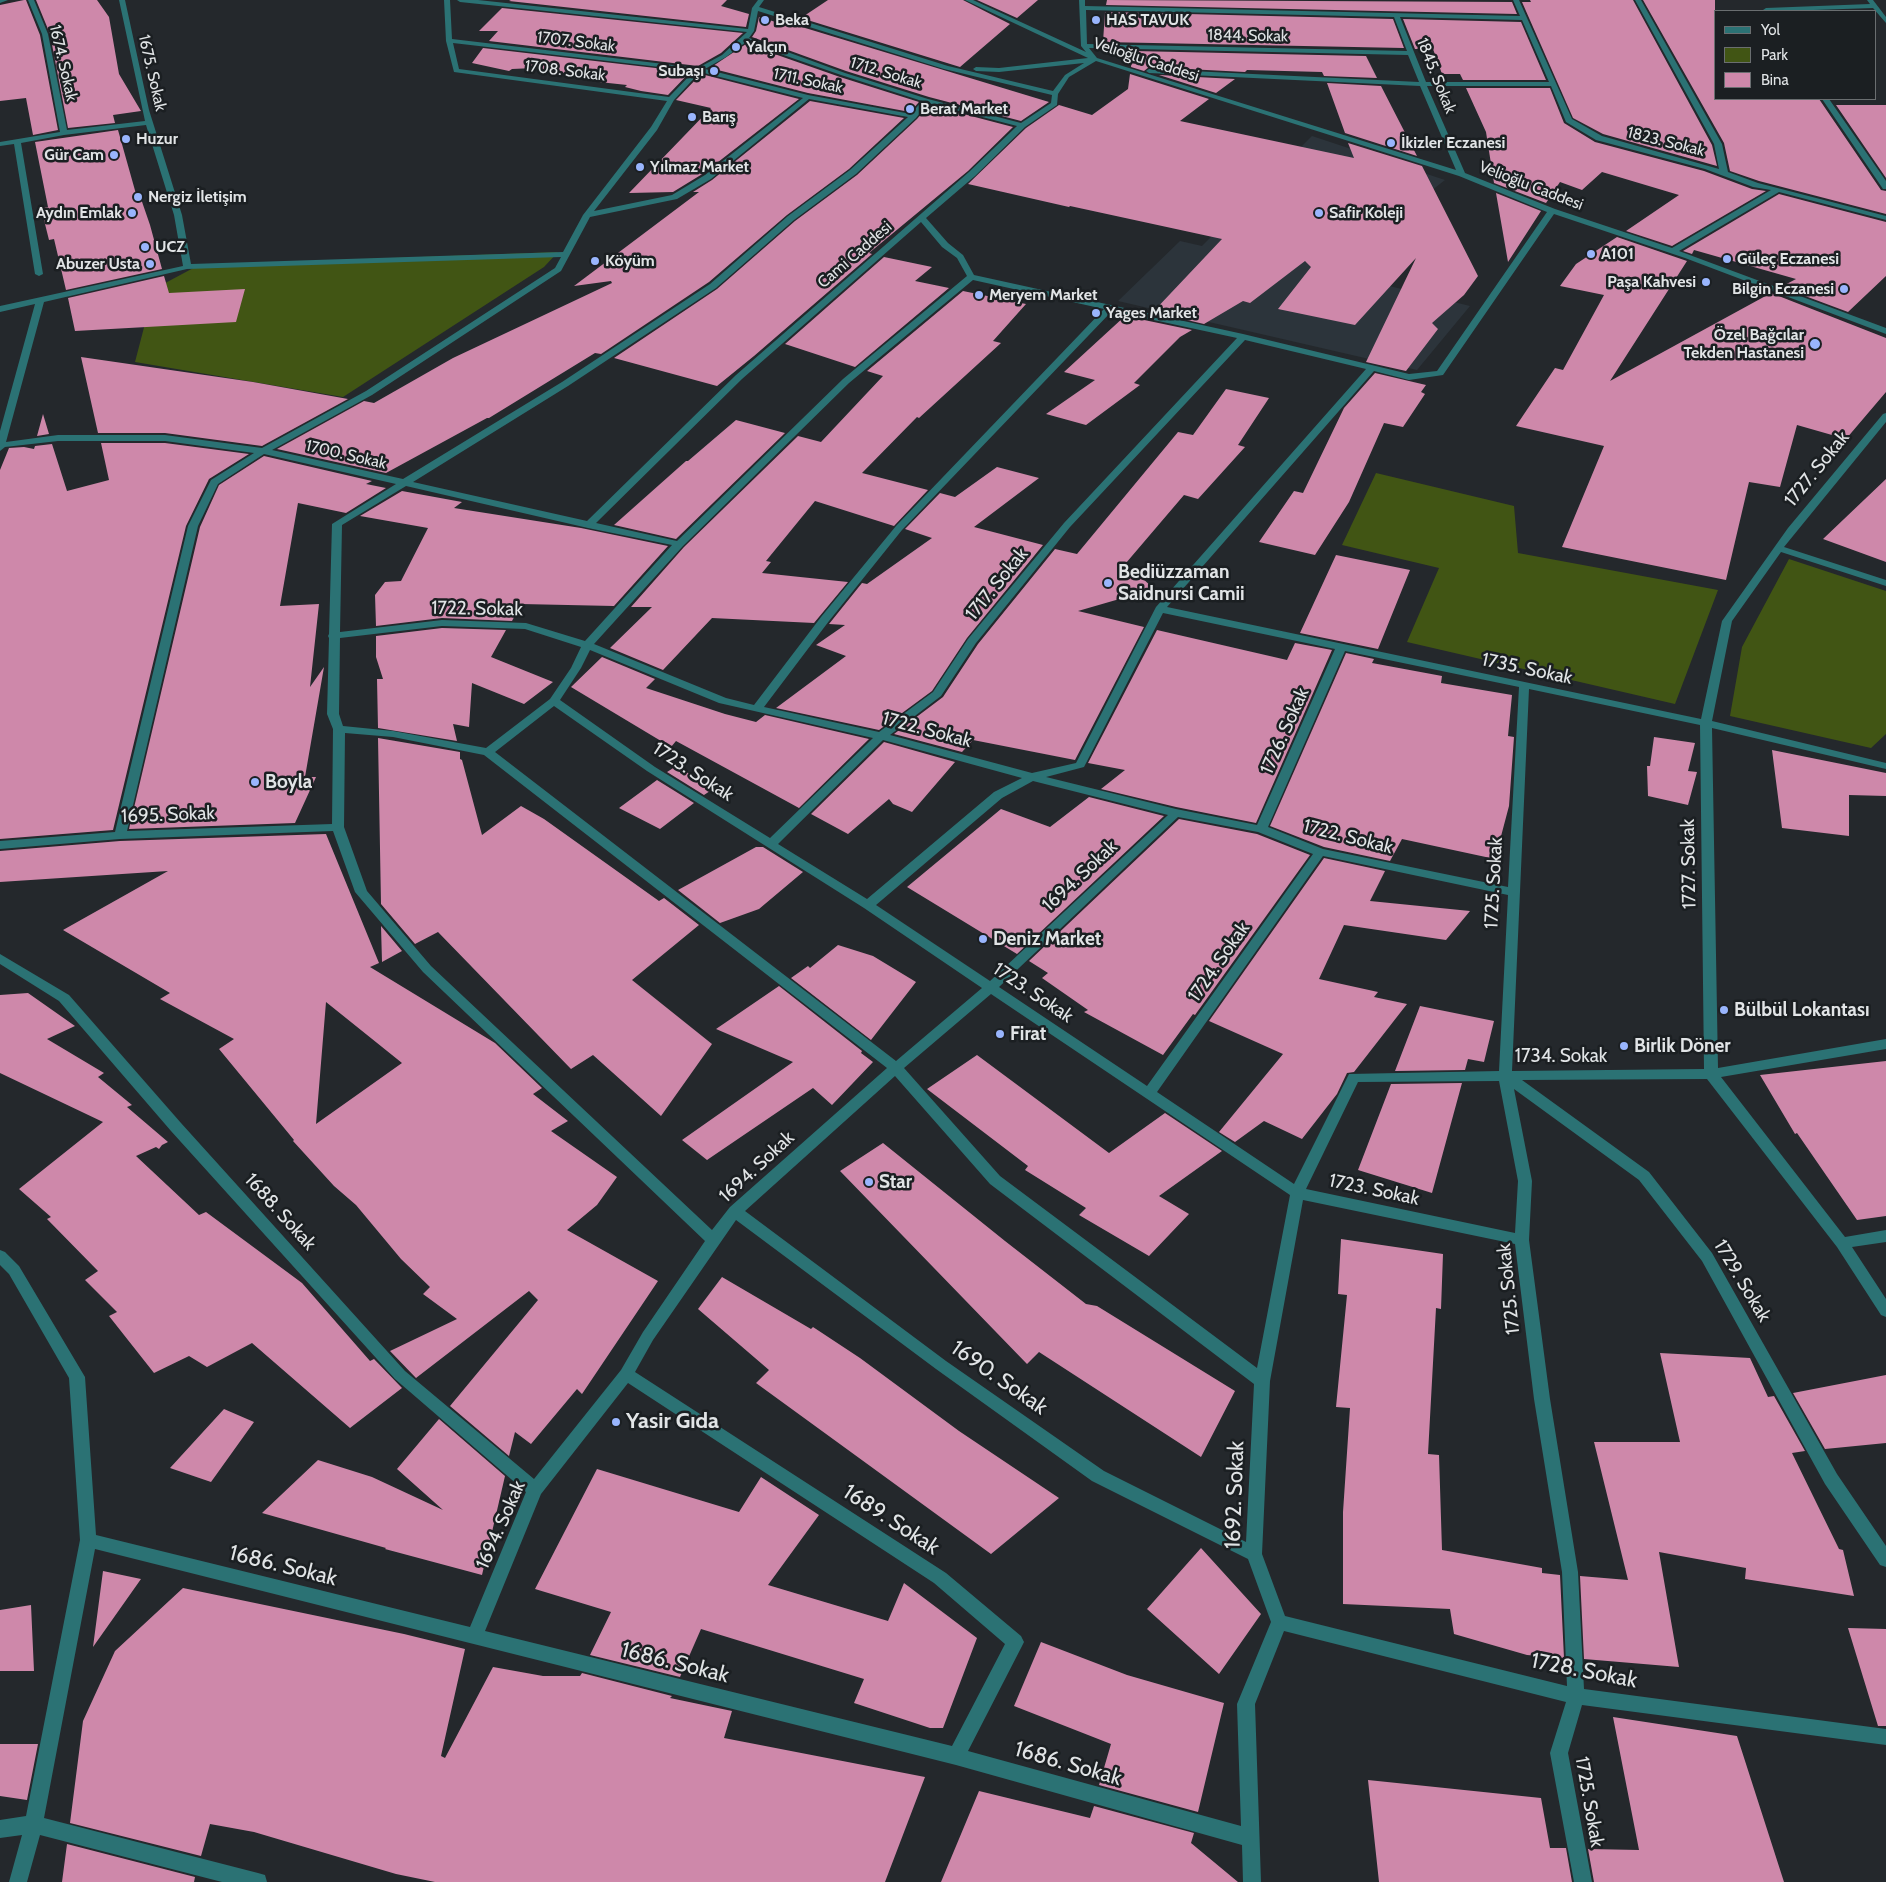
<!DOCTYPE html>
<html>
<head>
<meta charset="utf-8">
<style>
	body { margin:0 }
	#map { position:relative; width:1886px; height:1882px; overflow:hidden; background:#24282c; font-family:Cabin,sans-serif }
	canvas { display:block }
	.legend { position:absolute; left:1714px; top:10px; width:162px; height:90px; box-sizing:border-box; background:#1b1f22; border:1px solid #6a6e70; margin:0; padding:6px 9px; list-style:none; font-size:15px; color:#e1e4e6 }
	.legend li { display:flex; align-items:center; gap:10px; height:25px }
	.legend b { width:25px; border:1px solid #6a6e70 }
</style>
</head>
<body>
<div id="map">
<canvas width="1886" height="1882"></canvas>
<ul class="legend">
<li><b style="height:6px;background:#2b7274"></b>Yol</li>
<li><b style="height:14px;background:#415514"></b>Park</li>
<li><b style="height:14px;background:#ce88aa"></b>Bina</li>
</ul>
</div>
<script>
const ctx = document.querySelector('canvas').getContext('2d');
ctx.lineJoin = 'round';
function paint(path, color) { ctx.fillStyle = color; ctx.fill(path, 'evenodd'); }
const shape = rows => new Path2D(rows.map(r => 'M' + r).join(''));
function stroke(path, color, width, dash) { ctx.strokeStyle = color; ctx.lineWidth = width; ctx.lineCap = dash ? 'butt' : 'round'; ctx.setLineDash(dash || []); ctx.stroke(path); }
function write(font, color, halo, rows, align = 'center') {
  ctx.font = font + ' Cabin,sans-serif'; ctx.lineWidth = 5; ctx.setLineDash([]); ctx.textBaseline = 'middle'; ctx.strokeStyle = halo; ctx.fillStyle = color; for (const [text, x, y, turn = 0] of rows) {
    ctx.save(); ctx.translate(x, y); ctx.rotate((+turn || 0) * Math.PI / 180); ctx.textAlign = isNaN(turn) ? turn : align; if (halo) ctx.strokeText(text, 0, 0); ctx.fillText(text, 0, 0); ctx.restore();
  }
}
const built = shape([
	[1312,136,1445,180,1329,271,1470,306,1417,370,1118,301,1180,241,1202,246]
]);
const green = shape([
	[558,252,544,267,343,397,135,362,154,289,199,265],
	[1376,473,1514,506,1518,553,1718,590,1675,704,1407,642,1439,568,1342,545],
	[1789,559,1886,591,1886,734,1871,748,1730,716,1742,647]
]);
const building = shape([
	[24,0,26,0,40,35,58,130,33,135,26,98,0,101,0,5],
	[36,0,97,0,109,17,119,74,141,111,113,115,115,123,68,128,50,34],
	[511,0,727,0,721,6,749,14,746,27,509,1],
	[828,0,963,0,1010,24,960,67,801,18],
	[977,0,1038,0,1017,18],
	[1107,0,1512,2,1517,14,1106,5],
	[1530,0,1633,0,1712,145,1717,166,1603,134,1573,118,1522,2,1531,2],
	[1643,0,1715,0,1715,99,1819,99,1881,190,1886,191,1886,214,1759,181,1730,171,1724,143],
	[502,8,743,33,721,53,698,66,489,41,498,31,479,31],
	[1105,12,1393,19,1404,48,1103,42],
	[759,17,789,26,792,24,1049,102,1021,121,929,97,846,71,752,37,756,31],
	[1403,19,1521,22,1546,80,1463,80,1460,74,1442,74,1433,49,1415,49],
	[746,44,840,77,919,102,910,112,808,93,710,68],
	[483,48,690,72,668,95,641,91,625,87,627,85,599,82,602,79,534,68,512,69,509,71,472,63],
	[1133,51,1366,56,1377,78,1324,76,1322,72,1247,70,1245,72,1149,67,1144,71,1131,67],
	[701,74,799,99,704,173,673,192,629,193,711,108,676,100],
	[1130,74,1209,99,1180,121,1354,158,1348,143,1422,166,1478,276,1464,295,1432,323,1438,329,1406,371,1366,362,1416,258,1355,325,1278,309,1311,267,1305,261,1250,303,1243,301,1204,324,1153,312,1222,239,1070,206,1069,207,968,184,1026,128,1059,105,1092,115,1128,89],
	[1159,75,1235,79,1216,93],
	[1327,83,1381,86,1417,156,1345,133],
	[1466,88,1550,88,1564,123,1595,142,1704,171,1752,189,1766,191,1672,246,1626,231,1679,195,1602,172,1582,190,1560,182,1546,203,1494,183,1486,132],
	[810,101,904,118,849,169,787,215,709,282,601,354,595,353,489,418,487,418,386,473,277,449,364,401,374,403,453,358,612,283,611,281,574,286,699,192,693,192,712,180],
	[929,105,1013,127,968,171,869,253,872,254,754,356,717,386,614,358,717,289,795,221,857,175,917,119],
	[1836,105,1886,105,1886,178],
	[118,130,136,194,139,193,150,225,162,269,66,290,54,239,49,240,41,208,48,207,35,142],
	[1496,193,1541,211,1508,262],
	[1779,194,1886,222,1886,276,1848,312,1781,287,1796,279,1694,250,1692,254,1683,251],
	[1617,237,1687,261,1610,381,1771,293,1886,338,1886,392,1846,439,1797,425,1780,487,1749,482,1726,580,1562,547,1604,446,1516,426,1555,368,1563,370,1604,295,1560,286,1576,264],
	[884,257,932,267,915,281,949,288,855,367,785,344],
	[164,276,169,293,245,289,236,322,75,331,68,298],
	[963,291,1026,304,993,341,1001,343,919,418,917,417,862,473,928,490,894,526,815,501,766,561,771,562,762,573,848,582,814,623,712,618,663,670,610,648,652,607,631,607,684,547,798,436,821,442,883,376,867,371],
	[1125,316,1192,330,1180,337,1134,383,1140,385,1086,425,1046,414,1095,380,1064,372],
	[81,357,253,382,348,399,262,446,165,433,98,433],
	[1375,373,1426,385,1421,392,1425,394,1403,427,1384,423,1349,502,1315,555,1259,542,1294,491,1303,493,1344,408],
	[1226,389,1269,398,1238,445,1245,447,1198,499,1184,495,1126,563,1154,589,1078,611,1144,627,1075,760,973,740,962,752,894,734,943,697,978,644,1055,549,1077,554,1178,432,1193,435],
	[43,414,49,434,37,436],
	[736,420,785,433,676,539,614,525,686,461,688,461],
	[101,443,165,443,249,454,209,479,186,526,113,830,0,839,0,470,9,448,24,447,34,449,35,446,52,444,67,491,109,480],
	[264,456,372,481,366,484,386,488,346,513,298,503,280,606,319,604,310,687,324,667,305,777,316,777,295,823,129,829,200,527,219,485],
	[997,467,1039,478,974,527,1043,545,967,638,932,691,879,730,776,708,846,656,816,645,845,625,829,624,862,583,867,584,932,538,905,529,940,493,955,497],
	[1886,479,1886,562,1823,539],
	[402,491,462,502,454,508,581,528,668,546,614,606,521,604,512,621,442,618,376,626,375,595,385,582,401,581,428,528,360,516],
	[1336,555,1410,570,1378,649,1300,633],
	[442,628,506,630,491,657,553,682,524,704,472,683,469,727,453,724,457,741,378,728,377,679,383,679,376,657,376,636],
	[1157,630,1287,660,1295,643,1332,650,1256,823,1176,807,1101,789,1125,770,1088,763],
	[1346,653,1374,659,1372,663,1442,676,1441,683,1512,695,1508,736,1514,737,1509,806,1495,859,1402,839,1390,861,1324,847,1270,826],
	[602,657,655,679,646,688,725,714,756,722,765,715,869,739,799,808,676,741,671,747,571,687],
	[1654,737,1695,743,1688,771,1697,772,1688,805,1648,796,1647,766,1650,766],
	[378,738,460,752,460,759,462,760,482,835,521,806,544,819,659,901,664,898,699,925,632,980,712,1044,661,1116,593,1055,571,1069,438,932,415,944,381,904],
	[884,742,955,762,912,812,893,804,889,799,848,834,811,814],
	[1772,750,1886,773,1886,796,1849,795,1849,836,1782,828],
	[678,765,710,791,704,795,667,772],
	[657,780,694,803,660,829,619,808],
	[1089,797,1164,816,1017,954,907,887,1001,809,1050,827],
	[1179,819,1257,834,1310,855,1195,1015,1193,1014,1163,1055,1084,1012,1088,1010,1042,978,1048,973,1029,961],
	[326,834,379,963,370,967,495,1043,542,1088,533,1094,568,1121,551,1131,617,1177,597,1205,567,1230,658,1281,582,1394,577,1389,531,1444,515,1432,509,1456,450,1406,538,1300,529,1291,416,1378,390,1351,457,1319,423,1294,430,1287,401,1259,356,1205,334,1186,293,1141,294,1140,219,1049,234,1039,160,999,170,993,63,930,168,871,0,882,0,851,120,841],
	[326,1002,402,1063,316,1124],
	[756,847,763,847,803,872,759,909,720,923,678,890],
	[1324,858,1385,871,1370,901,1470,911,1446,940,1344,925,1319,979,1378,992,1374,997,1407,1004,1354,1072,1347,1073,1337,1094,1302,1139,1264,1121,1235,1142,1219,1132,1283,1054,1209,1021],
	[381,926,402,951,382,962],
	[838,945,873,956,916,982,871,1040,791,978,808,966,810,968],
	[779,986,862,1051,861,1053,873,1062,832,1105,813,1088,707,1160,682,1140,793,1062,716,1029],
	[28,993,75,1026,47,1039,104,1073,98,1077,132,1105,127,1107,168,1142,162,1145,159,1149,156,1147,136,1156,199,1215,206,1212,302,1283,370,1361,374,1359,402,1388,350,1428,252,1343,207,1367,189,1356,154,1373,109,1316,117,1312,85,1280,98,1271,47,1219,51,1217,19,1189,103,1122,0,1073,0,995],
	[1420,1006,1494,1021,1484,1062,1468,1059,1465,1070,1395,1071],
	[977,1055,1109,1153,1165,1113,1222,1151,1159,1196,1189,1214,1149,1256,1079,1215,1086,1208,1025,1170,1028,1166,927,1089],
	[1886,1061,1886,1216,1857,1220,1797,1133,1795,1134,1760,1075],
	[1462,1083,1432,1193,1358,1170,1391,1084],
	[883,1143,1005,1241,1086,1304,1097,1306,1235,1391,1201,1457,1039,1352,1027,1364,840,1171],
	[1341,1239,1443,1254,1441,1309,1436,1308,1428,1454,1439,1455,1442,1550,1542,1568,1542,1573,1560,1575,1564,1658,1527,1655,1454,1634,1450,1609,1343,1604,1343,1512,1350,1408,1336,1407,1347,1295,1338,1294],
	[722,1277,811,1329,813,1327,860,1358,959,1431,1059,1498,991,1554,756,1383,769,1370,698,1309],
	[1660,1353,1750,1358,1768,1397,1774,1396,1805,1451,1792,1453,1839,1549,1843,1550,1854,1596,1745,1579,1746,1568,1659,1552,1679,1667,1584,1659,1580,1576,1628,1580,1594,1442,1680,1442],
	[1886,1375,1886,1443,1825,1449,1793,1393],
	[224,1409,254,1422,211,1482,170,1468],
	[439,1419,505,1476,482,1575,385,1549,386,1548,262,1513,318,1460,372,1477,443,1510,397,1469],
	[597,1469,739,1512,761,1477,819,1515,768,1585,888,1621,904,1583,977,1638,943,1728,930,1728,854,1703,864,1679,701,1629,680,1677,590,1655,611,1612,535,1589],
	[1201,1548,1261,1614,1219,1674,1147,1609],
	[103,1571,141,1579,93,1647],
	[183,1588,404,1634,465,1649,441,1756,445,1758,493,1667,543,1676,580,1676,582,1673,672,1696,670,1698,732,1711,724,1738,925,1777,885,1882,435,1882,396,1874,254,1832,210,1824,201,1856,70,1823,83,1721,115,1651],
	[31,1605,34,1671,0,1671,0,1610],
	[1848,1628,1886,1629,1886,1726,1878,1726],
	[1041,1642,1127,1675,1224,1703,1198,1812,1099,1785,1111,1744,1014,1706],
	[1613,1717,1737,1736,1784,1882,1594,1882,1588,1849,1639,1850],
	[0,1744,38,1744,27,1800,0,1796],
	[1368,1780,1541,1798,1550,1848,1566,1848,1572,1882,1379,1882],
	[979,1791,1090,1818,1094,1806,1194,1833,1191,1843,1238,1882,941,1882],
	[67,1844,195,1877,194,1882,62,1882]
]);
const minor = shape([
	[0,0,8,0,0,3,0,0],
	[28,0,34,0,48,34,67,130,145,121,119,0,125,0,149,110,182,215,191,264,563,252,583,215,651,127,667,101,454,72,446,41,444,0,450,0,452,39,698,68,722,55,747,32,460,2,457,0,478,0,748,29,752,8,758,0,764,0,759,7,948,66,1053,91,1065,75,1084,63,999,72,976,71,973,69,976,67,999,68,1088,58,965,0,973,0,1086,52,1081,46,1079,0,1085,0,1085,6,1520,16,1513,0,1519,0,1572,119,1602,136,1719,169,1714,144,1635,0,1641,0,1722,144,1728,172,1758,183,1886,216,1886,220,1779,192,1679,251,1886,328,1886,334,1685,258,1554,214,1443,375,1409,380,1374,371,1167,607,1701,719,1722,621,1788,528,1883,414,1886,413,1886,422,1784,547,1886,580,1886,586,1781,552,1732,621,1712,721,1886,763,1886,769,1712,728,1718,1068,1886,1039,1886,1049,1721,1077,1845,1237,1886,1230,1886,1242,1852,1247,1886,1299,1886,1317,1881,1315,1837,1247,1707,1079,1522,1080,1649,1172,1712,1253,1837,1474,1886,1546,1886,1567,1880,1565,1825,1484,1702,1261,1639,1180,1514,1089,1532,1181,1529,1240,1550,1399,1578,1572,1584,1689,1886,1729,1886,1745,1582,1705,1568,1753,1592,1882,1574,1882,1550,1753,1566,1702,1284,1631,1255,1704,1261,1882,1243,1882,1242,1845,956,1765,95,1549,44,1818,258,1873,265,1875,267,1882,222,1882,40,1835,27,1882,9,1882,22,1835,0,1838,0,1820,26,1816,80,1540,69,1378,9,1274,0,1265,0,1250,5,1252,19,1266,85,1377,96,1535,470,1627,526,1492,395,1379,171,1131,59,1001,0,964,0,954,69,995,181,1123,405,1371,534,1479,621,1370,643,1332,705,1241,423,972,355,892,333,831,120,839,0,849,0,841,115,832,188,526,211,480,254,453,165,441,58,441,5,447,0,451,0,431,35,304,0,312,0,306,183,266,174,215,146,125,64,135,21,143,43,274,39,276,35,274,14,144,0,146,0,142,60,132,42,34,28,0],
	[1086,10,1394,17,1407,51,1087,44,1086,10],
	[758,11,944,69,1052,95,1051,103,1021,123,928,99,845,73,749,38,754,31,758,11],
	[1400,17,1522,20,1549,82,1426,82,1400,17],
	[746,42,841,75,922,101,911,114,808,95,705,69,726,57,746,42],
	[453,43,694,71,669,97,459,69,453,43],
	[1089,48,1408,55,1419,82,1149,69,1146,71,1149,73,1420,86,1456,170,1097,58,1089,48],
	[1096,61,1459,176,1547,212,1437,371,1409,374,1243,334,974,275,963,255,948,243,926,218,975,176,1025,127,1057,105,1058,94,1069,77,1096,61],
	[700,72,803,98,705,175,672,195,594,211,657,130,674,100,700,72],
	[1427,86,1551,86,1566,122,1596,140,1705,169,1753,187,1771,190,1672,248,1555,209,1465,173,1427,86],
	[809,99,908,117,850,170,788,216,710,284,562,382,403,479,272,450,372,395,561,271,590,217,677,199,711,179,809,99],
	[928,103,1017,126,969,172,736,375,587,521,413,482,568,386,716,288,794,220,856,174,916,118,928,103],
	[921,222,942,247,957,258,967,276,843,379,677,541,596,523,742,379,921,222],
	[561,257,555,268,366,391,262,448,165,435,58,435,6,442,44,302,187,269,561,257],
	[973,280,1104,309,896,526,821,617,754,705,726,698,594,644,683,546,849,383,973,280],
	[1112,311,1237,338,1064,523,968,639,933,692,879,732,764,707,829,621,902,530,1112,311],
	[1245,340,1366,369,1156,607,1076,763,1032,773,890,735,941,696,976,643,1070,527,1245,340],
	[264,454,396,484,332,524,329,634,328,636,329,638,327,714,333,729,332,824,127,831,198,526,218,484,264,454],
	[406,486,588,528,672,545,585,641,526,623,442,620,340,632,342,525,406,486],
	[1163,613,1335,649,1257,825,1176,809,1046,777,1084,767,1163,613],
	[442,626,525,629,581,647,571,668,550,699,486,748,393,731,343,726,339,714,340,638,442,626],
	[590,650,719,703,873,738,770,838,655,767,560,700,581,668,590,650],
	[1345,651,1519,687,1508,887,1323,849,1268,827,1345,651],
	[1529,689,1700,725,1704,1069,1512,1071,1529,689],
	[554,706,647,771,864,908,982,988,896,1061,495,752,554,706],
	[345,733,393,737,484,755,887,1068,730,1207,712,1230,431,966,367,891,344,827,345,733],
	[883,740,1022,778,994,792,867,899,778,844,883,740],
	[1033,781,1168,815,990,981,876,905,1002,798,1033,781],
	[1178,817,1258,832,1313,854,1147,1086,999,987,1178,817],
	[1323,856,1508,895,1499,1071,1349,1074,1294,1184,1157,1092,1323,856],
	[991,994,1290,1195,1257,1368,1000,1176,904,1068,991,994],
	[895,1076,990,1184,1254,1384,1246,1542,1104,1471,946,1361,745,1211,895,1076],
	[1499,1081,1518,1181,1515,1233,1306,1189,1358,1082,1499,1081],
	[1303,1200,1515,1244,1534,1399,1562,1572,1567,1686,1285,1616,1262,1554,1270,1381,1303,1200],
	[736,1220,936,1369,1092,1481,1248,1559,1271,1622,1237,1704,1241,1826,968,1751,1021,1648,1024,1642,1021,1636,946,1573,635,1372,653,1340,736,1220],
	[628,1383,934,1583,1005,1644,952,1746,485,1631,541,1494,628,1383],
	[1867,0,1873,0,1886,17,1886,23,1873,8,1784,11,1763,10,1766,8,1870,4,1867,0],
	[1822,99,1829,99,1886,181,1886,189,1883,189,1822,99]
]);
const markers = [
	[765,20,5,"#99b5fd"],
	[1096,20,5,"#99b5fd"],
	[736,47,5,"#99b5fd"],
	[714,71,5,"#99b5fd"],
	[910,109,5,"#99b5fd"],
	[692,117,5,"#99b5fd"],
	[126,139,5,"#99b5fd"],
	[1391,143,5,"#99b5fd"],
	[114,155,5,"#99b5fd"],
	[640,167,5,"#99b5fd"],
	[138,197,5,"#99b5fd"],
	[132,213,5,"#99b5fd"],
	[1319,213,5,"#99b5fd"],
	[145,247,5,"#99b5fd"],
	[1591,254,5,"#99b5fd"],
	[1727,259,5,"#99b5fd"],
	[595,261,5,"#99b5fd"],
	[150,264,5,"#99b5fd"],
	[1706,282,5,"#99b5fd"],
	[1844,289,5,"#99b5fd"],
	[979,295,5,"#99b5fd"],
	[1096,313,5,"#99b5fd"],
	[1815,344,6,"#99b5fd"],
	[1108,583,5,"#99b5fd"],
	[255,782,5,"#99b5fd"],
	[983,939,5,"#99b5fd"],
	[1724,1010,5,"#99b5fd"],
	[1000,1034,5,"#99b5fd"],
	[1624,1046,5,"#99b5fd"],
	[869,1182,5,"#99b5fd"],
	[616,1422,5,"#99b5fd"]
];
const farPoinames = [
	["Beka",775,20],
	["HAS TAVUK",1106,20],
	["Yalçın",746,47],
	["Subaşı",704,71,"right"],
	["Berat Market",920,109],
	["Barış",702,117],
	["Huzur",136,139],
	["İkizler Eczanesi",1401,143],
	["Gür Cam",104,155,"right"],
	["Yılmaz Market",650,167],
	["Nergiz İletişim",148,197],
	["Aydın Emlak",122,213,"right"],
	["Safir Koleji",1329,213],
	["UCZ",155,247],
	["A101",1601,254],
	["Güleç Eczanesi",1737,259],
	["Köyüm",605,261],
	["Abuzer Usta",140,264,"right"],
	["Paşa Kahvesi",1696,282,"right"],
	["Bilgin Eczanesi",1834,289,"right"],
	["Meryem Market",989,295],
	["Yages Market",1106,313],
	["Özel Bağcılar",1804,335,"right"],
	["Tekden Hastanesi",1804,353,"right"]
];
const farStreetnames = [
	["1844. Sokak",1248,36,1],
	["1707. Sokak",576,42,7],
	["Velioğlu Caddesi",1146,60,18],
	["1674. Sokak",63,63,77],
	["1708. Sokak",565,71,7],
	["1675. Sokak",152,73,77],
	["1712. Sokak",886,73,17],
	["1845. Sokak",1436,76,68],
	["1711. Sokak",808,81,12],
	["1823. Sokak",1666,142,14],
	["Velioğlu Caddesi",1531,186,21],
	["Cami Caddesi",855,255,-41],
	["1700. Sokak",346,455,13]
];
const streetNames = [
	["1727. Sokak",1817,469,-51],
	["1717. Sokak",997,584,-51],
	["1722. Sokak",477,609,1],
	["1735. Sokak",1527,669,12],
	["1722. Sokak",927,730,15],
	["1726. Sokak",1285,731,-66],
	["1723. Sokak",693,772,33],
	["1695. Sokak",168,815,-2],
	["1722. Sokak",1348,837,14],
	["1727. Sokak",1689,864,-91],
	["1694. Sokak",1080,876,-43],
	["1725. Sokak",1494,883,-87],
	["1724. Sokak",1219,962,-55],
	["1723. Sokak",1033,993,34],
	["1734. Sokak",1561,1056],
	["1694. Sokak",757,1167,-43],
	["1723. Sokak",1374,1190,12],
	["1688. Sokak",280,1212,48],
	["1729. Sokak",1742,1281,59],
	["1725. Sokak",1509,1289,-96],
	["1694. Sokak",501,1525,-66],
	["1725. Sokak",1589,1802,80]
];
const poiNames = [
	["Bediüzzaman",1118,572],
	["Saidnursi Camii",1118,594],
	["Boyla",265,782],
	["Deniz Market",993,939],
	["Bülbül Lokantası",1734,1010],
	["Firat",1010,1034],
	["Birlik Döner",1634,1046],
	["Star",879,1182]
];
const nearStreetnames = [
	["1690. Sokak",999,1378,35],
	["1692. Sokak",1235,1495,-88],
	["1689. Sokak",891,1520,33],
	["1686. Sokak",283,1566,14],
	["1686. Sokak",675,1663,14],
	["1728. Sokak",1584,1671,11],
	["1686. Sokak",1068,1764,16]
];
const nearPoinames = [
	["Yasir Gıda",626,1422]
];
paint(built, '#2c343b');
paint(green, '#415514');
paint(building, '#ce88aa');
paint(minor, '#2b7274');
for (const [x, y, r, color] of markers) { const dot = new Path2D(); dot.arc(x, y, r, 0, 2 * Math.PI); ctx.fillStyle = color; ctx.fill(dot); stroke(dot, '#1b1f22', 2); }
write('bold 16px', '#e1e4e6', '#1b1f22', farPoinames, 'left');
write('16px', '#e1e4e6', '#1b1f22', farStreetnames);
write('19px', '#e1e4e6', '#1b1f22', streetNames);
write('bold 19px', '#e1e4e6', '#1b1f22', poiNames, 'left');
write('22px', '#e1e4e6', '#1b1f22', nearStreetnames);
write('bold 22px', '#e1e4e6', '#1b1f22', nearPoinames, 'left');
</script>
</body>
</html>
